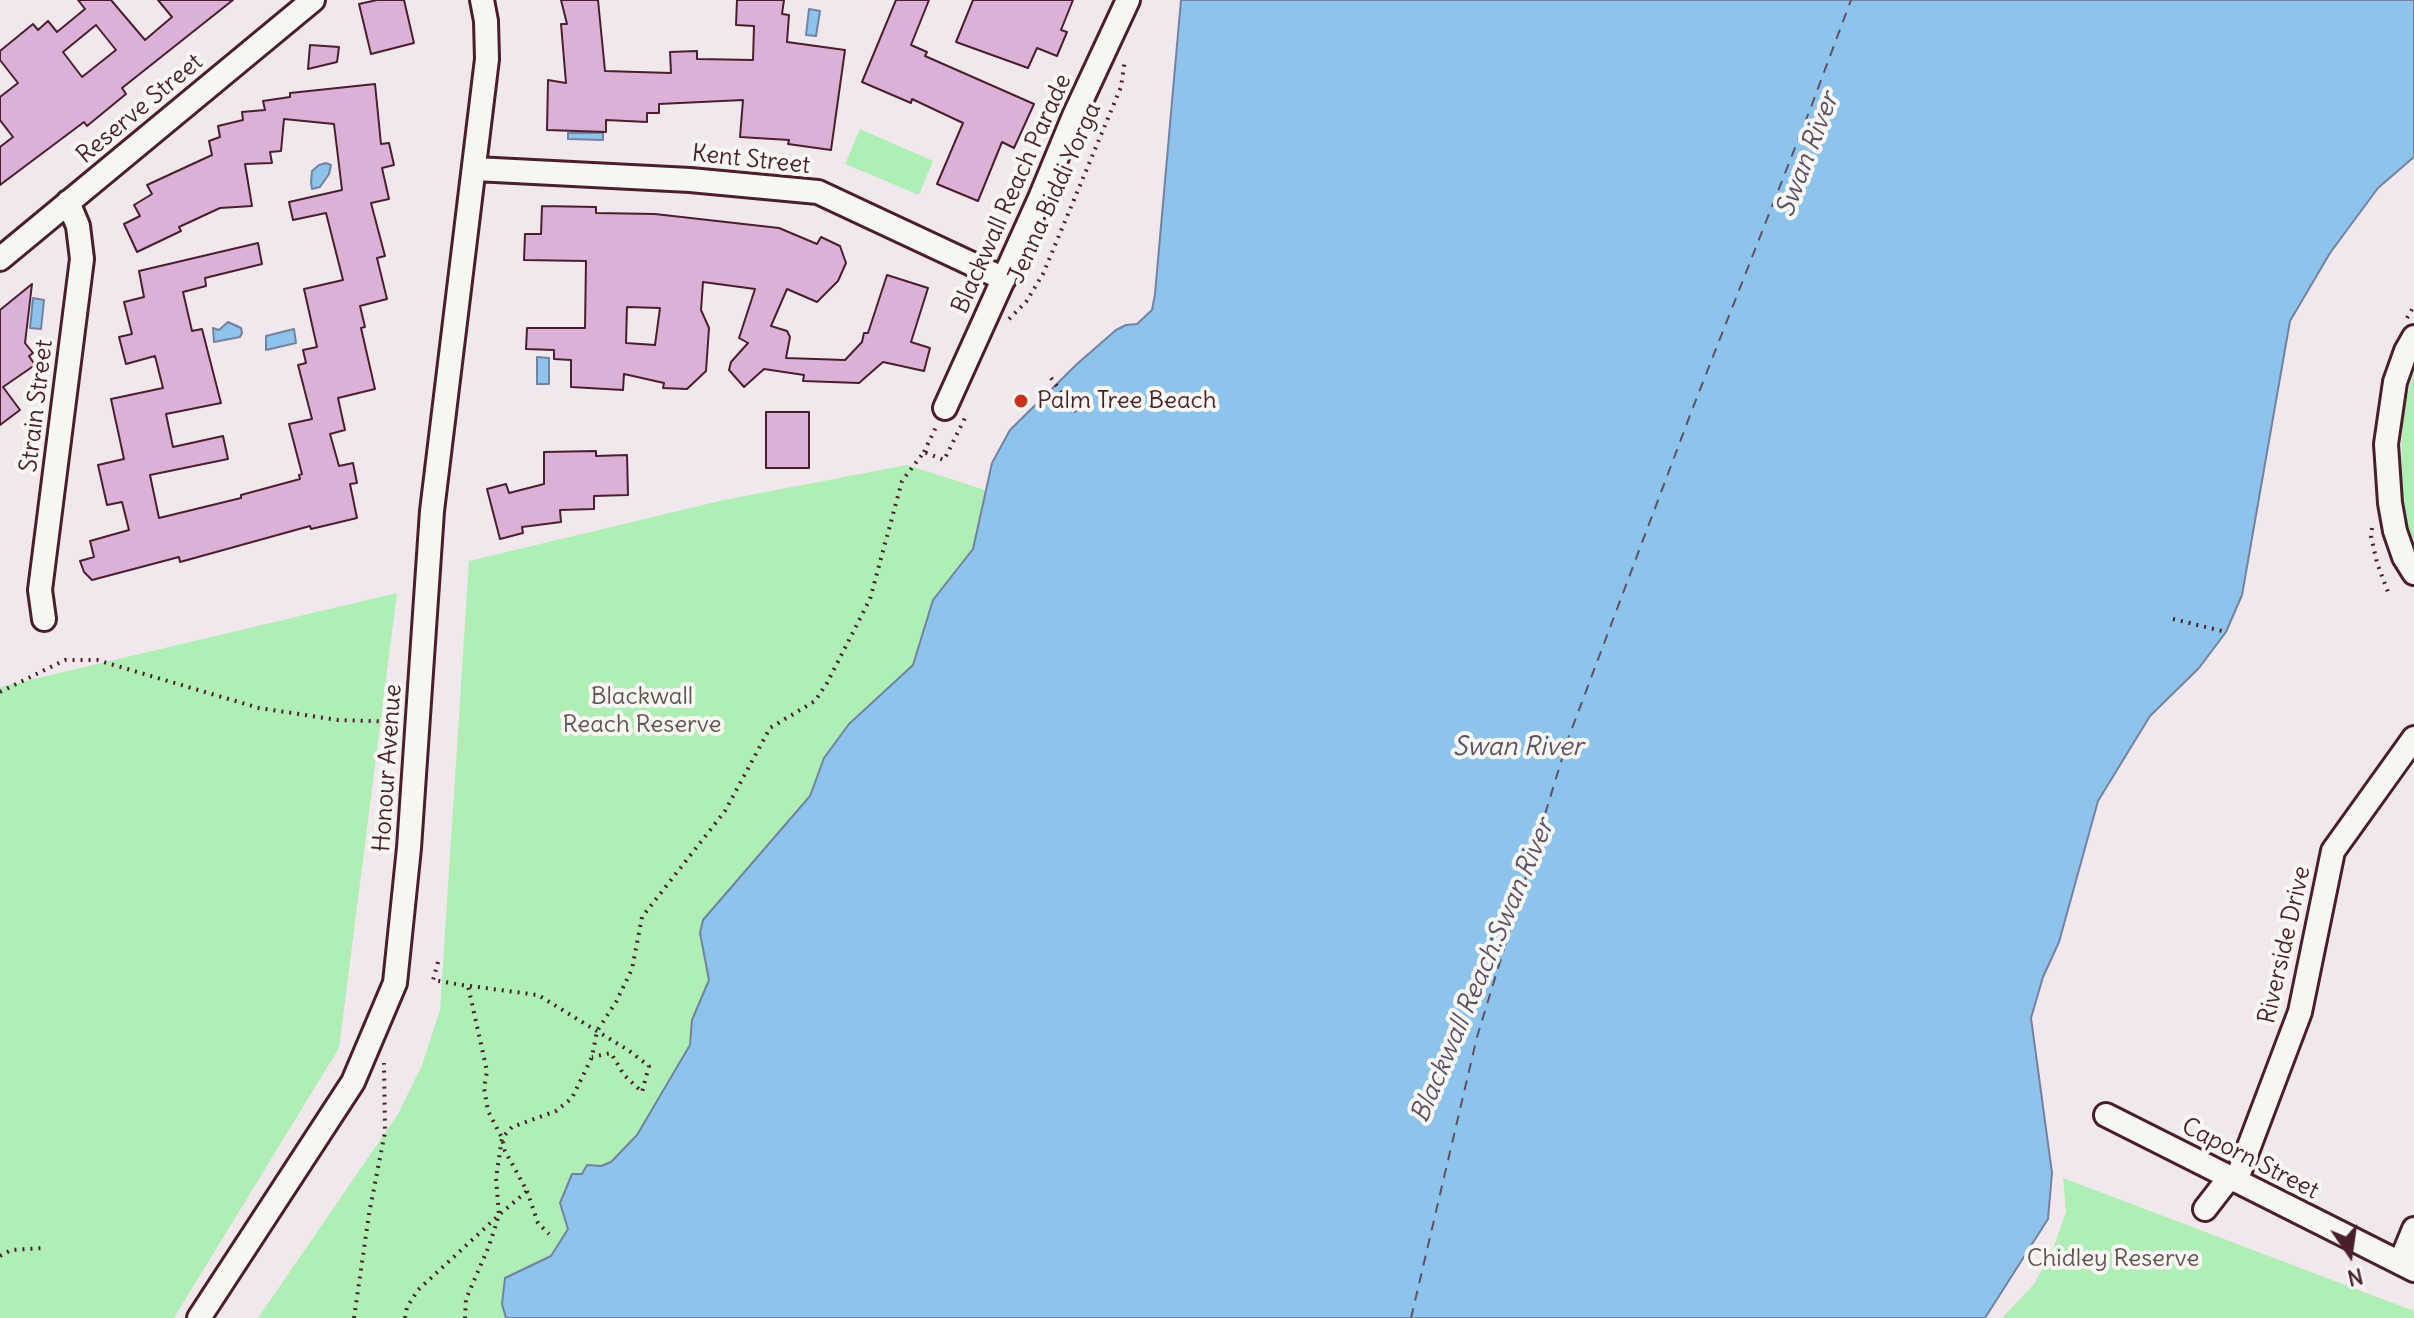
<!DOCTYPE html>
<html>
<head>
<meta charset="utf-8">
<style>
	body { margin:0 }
	#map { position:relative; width:2414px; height:1318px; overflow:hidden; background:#f1e8ed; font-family:Delius,sans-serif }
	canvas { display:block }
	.north { position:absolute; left:2310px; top:1214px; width:80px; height:80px; -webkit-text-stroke:6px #f6f6f2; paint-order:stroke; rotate:167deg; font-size:22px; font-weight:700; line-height:32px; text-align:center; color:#4a1f2b }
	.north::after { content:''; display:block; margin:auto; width:28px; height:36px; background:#4a1f2b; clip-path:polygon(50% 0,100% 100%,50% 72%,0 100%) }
</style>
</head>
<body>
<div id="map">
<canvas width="2414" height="1318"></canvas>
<div class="north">N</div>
</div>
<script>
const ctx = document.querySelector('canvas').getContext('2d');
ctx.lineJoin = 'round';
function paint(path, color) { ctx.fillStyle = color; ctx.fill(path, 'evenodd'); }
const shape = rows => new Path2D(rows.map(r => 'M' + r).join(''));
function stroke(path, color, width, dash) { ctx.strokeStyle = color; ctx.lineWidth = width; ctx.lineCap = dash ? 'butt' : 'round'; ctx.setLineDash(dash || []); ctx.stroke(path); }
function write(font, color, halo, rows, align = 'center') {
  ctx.font = font + ' Delius,sans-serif'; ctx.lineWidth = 8; ctx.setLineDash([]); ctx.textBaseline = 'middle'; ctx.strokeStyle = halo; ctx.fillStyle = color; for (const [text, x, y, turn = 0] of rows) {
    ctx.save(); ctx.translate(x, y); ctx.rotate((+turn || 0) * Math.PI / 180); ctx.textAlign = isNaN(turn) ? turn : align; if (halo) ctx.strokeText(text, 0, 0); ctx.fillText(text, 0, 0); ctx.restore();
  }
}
const green = shape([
	[860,129,933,161,919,195,845,164],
	[2414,370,2414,550,2408,536,2401,498,2402,415],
	[907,465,985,490,973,550,933,600,913,665,849,724,824,758,810,796,703,920,700,933,709,980,692,1020,690,1045,637,1135,611,1162,601,1166,587,1165,560,1203,568,1228,551,1256,505,1278,502,1304,506,1318,258,1318,398,1114,422,1065,440,1010,469,561,724,500],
	[397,593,339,1048,174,1318,0,1318,0,687],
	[2063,1178,2414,1311,2414,1318,2002,1318,2034,1284,2053,1249,2066,1212]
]);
const water = shape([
	[1181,0,2414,0,2414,157,2378,188,2330,253,2290,321,2242,595,2226,632,2199,668,2150,716,2098,801,2059,942,2043,977,2031,1018,2052,1173,2048,1219,1985,1318,506,1318,502,1304,505,1278,551,1256,568,1229,560,1203,572,1174,582,1174,587,1165,601,1166,611,1162,637,1135,690,1045,692,1020,709,980,700,933,703,920,810,796,824,758,849,724,913,665,933,600,973,549,992,463,1010,430,1077,364,1116,330,1126,325,1137,324,1152,310,1155,294,1181,0],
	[809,9,820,11,816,36,806,35,809,9],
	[568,133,603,133,603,140,568,139,568,133],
	[326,163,331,165,329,174,320,187,312,189,311,182,312,171,319,165,326,163],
	[33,298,44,300,41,329,30,328,33,298],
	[228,322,241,328,242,333,240,337,214,342,213,328,219,330,228,322],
	[294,329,296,343,266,350,266,336,294,329],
	[537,357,549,358,549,384,537,384,537,357]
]);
const ferry = shape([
	[1411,1318,1477,1037,1568,739,1692,410,1811,107,1851,0]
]);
const building = shape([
	[78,0,111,0,145,40,172,17,158,0,233,0,122,88,126,94,87,126,84,122,0,185,0,147,13,137,0,120,0,97,18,83,0,60,0,51,33,24,38,30,48,21,57,32,85,9,78,0],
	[96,25,116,50,82,77,63,52,96,25],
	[377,0,404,0,414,43,371,54,359,4,377,0],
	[561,0,598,0,605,71,671,73,670,52,697,51,697,59,753,60,754,26,736,25,737,0,784,0,782,14,789,15,787,42,845,50,831,150,788,144,789,140,740,137,743,100,659,104,659,113,647,113,647,122,606,120,606,132,547,130,548,80,566,83,561,24,567,24,561,0],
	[896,0,929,0,911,45,927,52,925,56,1034,104,1014,148,1002,142,978,201,937,184,963,123,912,99,911,103,862,82,896,0],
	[973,0,1073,0,1061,30,1067,32,1057,56,1037,48,1028,68,956,42,973,0],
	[310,45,339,47,337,62,308,69,310,45],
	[375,84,381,144,389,143,394,165,382,168,389,199,371,203,385,256,377,258,387,299,360,306,365,327,361,328,375,389,338,398,345,430,330,434,339,466,353,463,357,483,350,484,357,518,311,529,310,526,180,562,179,557,92,580,84,572,80,561,94,557,90,541,129,530,122,502,107,505,98,465,124,459,111,399,163,388,155,356,126,364,119,337,132,334,124,302,144,297,139,271,258,243,262,264,205,278,206,286,183,292,192,331,202,329,221,403,166,414,173,447,223,436,228,459,150,475,159,518,241,498,241,495,300,479,299,475,302,474,289,424,312,419,298,365,306,363,303,350,317,347,304,289,343,280,326,213,293,220,289,202,342,190,334,124,284,119,281,151,270,152,272,163,245,164,252,206,220,208,179,227,181,231,137,252,124,224,140,216,134,205,152,194,147,185,212,155,209,141,220,137,218,126,243,120,242,112,265,110,263,101,290,97,290,93,375,84],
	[542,206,596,207,596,213,655,214,779,228,817,244,821,237,840,246,846,263,838,281,817,302,787,289,771,326,787,331,790,337,786,358,845,360,862,342,864,333,868,333,887,275,928,288,911,342,930,348,924,371,883,362,859,383,803,381,804,375,764,369,744,387,729,370,731,362,748,343,739,338,755,289,703,282,701,310,709,328,706,371,687,389,663,388,664,383,624,374,623,390,571,387,571,360,554,359,554,350,526,349,527,328,585,328,586,261,524,260,525,234,541,234,542,206],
	[627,307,660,308,655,345,626,343,627,307],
	[32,284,25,343,33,353,29,356,35,365,3,387,20,410,0,425,0,310,32,284],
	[766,412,809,412,809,468,766,468,766,412],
	[596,451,596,456,627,455,628,495,594,496,594,509,560,510,561,522,522,527,523,533,500,539,487,489,506,484,509,493,544,484,544,452,596,451]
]);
const path = shape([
	[2407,318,2414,306],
	[1009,319,1026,302,1043,274,1121,87,1125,59],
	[1051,378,1077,413],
	[924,452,937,425],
	[2372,528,2371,536,2377,563,2388,592],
	[2173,619,2226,632],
	[0,692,65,660,97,660,259,708,338,720,398,722],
	[438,962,433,980,468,986,487,1071,484,1088,488,1111,502,1138,505,1151,527,1191,499,1215,489,1246,466,1299,465,1318],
	[470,986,538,995,628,1050,649,1066,642,1092,624,1075,611,1053,592,1057],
	[527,1191,538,1223,549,1234],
	[0,1256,11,1250,44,1248],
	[354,1318,369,1214,385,1132,384,1063],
	[405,1318,407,1307,418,1290,499,1215,496,1178,502,1138,512,1127,556,1111,572,1098,592,1057,597,1031,616,1002,632,969,642,917,725,811,770,728,815,701,827,683,870,599,902,481,924,452,944,460,965,418]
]);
const minor = shape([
	[475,169,690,180,818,192,1004,279],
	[0,259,313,0],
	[2414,337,2406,351,2395,382,2386,444,2390,503,2395,531,2404,557,2414,573],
	[945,408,1040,198,1074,116,1128,0],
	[44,619,40,590,82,259,78,226,68,202],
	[2106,1115,2414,1270],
	[2236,1181,2300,1012,2333,851,2414,738],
	[2205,1209,2229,1178],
	[2400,1263,2414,1229],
	[199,1318,353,1082,395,983,409,848,432,511,487,59,486,21,482,0]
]);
const markers = [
	[1021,401,8,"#c8321e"]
];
const streetNames = [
	["Reserve Street",140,109,-40],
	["Kent Street",751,160,6],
	["Jenna Biddi Yorga",1055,193,-66],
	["Blackwall Reach Parade",1012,194,-66],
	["Strain Street",37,406,-83],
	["Honour Avenue",388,768,-86],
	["Riverside Drive",2285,945,-77],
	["Caporn Street",2250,1159,27]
];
const poiNames = [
	["Palm Tree Beach",1037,401]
];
const parkNames = [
	["Blackwall",642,697],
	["Reach Reserve",642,725],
	["Chidley Reserve",2113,1259]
];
const waterNames = [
	["Swan River",1808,155,-69],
	["Swan River",1518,748],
	["Blackwall Reach:Swan River",1483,971,-67]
];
paint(green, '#afefb6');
paint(water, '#8ec4ec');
stroke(water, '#73829f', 2);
stroke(ferry, '#5e5165', 2, [10, 8]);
paint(building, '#dbb1d7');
stroke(building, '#4a1f2b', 2);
stroke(minor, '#4a1f2b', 28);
stroke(path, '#4a1f2b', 4, [2, 6]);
stroke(minor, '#f6f6f2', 22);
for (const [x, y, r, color] of markers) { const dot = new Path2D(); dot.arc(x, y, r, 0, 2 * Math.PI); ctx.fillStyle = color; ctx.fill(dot); stroke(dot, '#f6f6f2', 3); }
write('24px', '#4a1f2b', '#f6f6f2', streetNames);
write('24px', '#4a1f2b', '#f6f6f2', poiNames, 'left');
write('24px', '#63534e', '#f6f6f2', parkNames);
write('italic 26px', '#5e5165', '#f6f6f2', waterNames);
</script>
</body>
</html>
